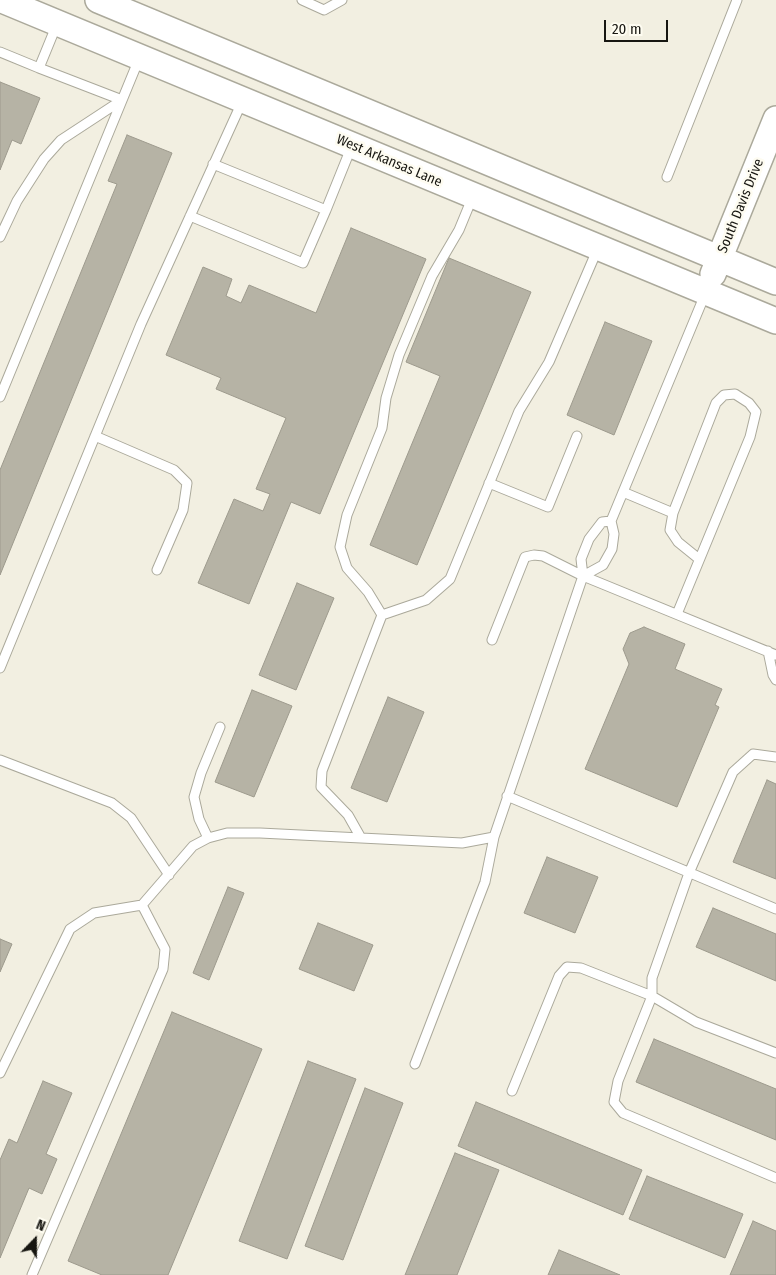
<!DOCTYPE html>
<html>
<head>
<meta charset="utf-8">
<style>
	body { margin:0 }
	#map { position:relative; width:776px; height:1275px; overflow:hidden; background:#f2efe1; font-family:"Fira Sans Condensed",sans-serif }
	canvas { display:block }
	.north { position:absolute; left:10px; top:1215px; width:50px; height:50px; -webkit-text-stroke:4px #fefcf1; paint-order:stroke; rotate:22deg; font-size:14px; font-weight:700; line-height:20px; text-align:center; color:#171611 }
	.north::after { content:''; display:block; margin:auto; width:18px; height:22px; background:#171611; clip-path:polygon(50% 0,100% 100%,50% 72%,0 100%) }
	.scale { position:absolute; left:604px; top:20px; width:64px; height:22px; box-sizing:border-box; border:2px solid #171611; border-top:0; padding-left:6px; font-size:15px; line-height:18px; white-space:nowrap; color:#171611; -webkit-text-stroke:4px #fefcf1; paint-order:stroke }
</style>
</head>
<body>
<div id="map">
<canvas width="776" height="1275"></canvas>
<div class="north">N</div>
<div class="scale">20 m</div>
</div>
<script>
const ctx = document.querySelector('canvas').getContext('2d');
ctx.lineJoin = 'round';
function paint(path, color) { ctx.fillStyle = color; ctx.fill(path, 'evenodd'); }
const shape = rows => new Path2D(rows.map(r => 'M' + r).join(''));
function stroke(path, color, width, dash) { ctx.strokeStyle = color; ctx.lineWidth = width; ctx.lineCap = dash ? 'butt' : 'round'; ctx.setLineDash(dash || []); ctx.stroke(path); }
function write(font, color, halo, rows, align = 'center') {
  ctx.font = font + ' "Fira Sans Condensed",sans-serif'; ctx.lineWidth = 5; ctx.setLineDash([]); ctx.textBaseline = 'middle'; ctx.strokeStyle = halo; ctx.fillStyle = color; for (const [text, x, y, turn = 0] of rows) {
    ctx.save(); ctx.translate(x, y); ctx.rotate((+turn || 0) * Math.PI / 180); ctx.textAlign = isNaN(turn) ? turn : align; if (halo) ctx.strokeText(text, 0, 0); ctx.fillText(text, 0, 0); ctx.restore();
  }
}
const building = shape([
	[0,82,40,98,21,144,12,140,0,170,0,82],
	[127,135,172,153,0,575,0,470,117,184,108,181,127,135],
	[351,228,426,259,320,514,291,502,249,604,198,583,234,499,263,511,270,494,256,489,286,418,216,389,221,378,166,355,203,267,232,279,226,296,241,303,249,285,316,313,351,228],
	[449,258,531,292,417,565,370,545,440,376,406,362,449,258],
	[605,322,652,341,614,435,567,415,605,322],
	[297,583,334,598,296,690,259,675,297,583],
	[644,627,685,644,675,669,722,689,715,705,719,707,677,807,585,769,629,664,623,649,630,633,644,627],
	[252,690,292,706,254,797,215,782,252,690],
	[388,697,424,712,387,802,351,788,388,697],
	[767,780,776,784,776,879,733,862,767,780],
	[547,857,598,877,575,933,524,913,547,857],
	[228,887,244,893,209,980,193,973,228,887],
	[713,908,776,934,776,981,696,947,713,908],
	[318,923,373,945,354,991,299,969,318,923],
	[0,939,12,944,0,972,0,939],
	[172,1012,262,1049,168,1275,102,1275,68,1261,172,1012],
	[654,1039,776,1089,776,1140,636,1082,654,1039],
	[308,1061,356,1079,287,1259,239,1241,308,1061],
	[43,1081,72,1093,46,1154,57,1159,42,1194,29,1188,0,1258,0,1160,9,1139,17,1143,43,1081],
	[365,1088,403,1103,343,1260,305,1246,365,1088],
	[476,1102,642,1170,623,1215,458,1146,476,1102],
	[455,1153,499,1170,457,1275,405,1275,455,1153],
	[647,1176,743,1214,725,1258,629,1219,647,1176],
	[753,1221,776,1231,776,1275,730,1275,753,1221],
	[559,1250,620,1275,548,1275,559,1250]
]);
const lane = shape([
	[302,0,324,10,342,0],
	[0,52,39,68,57,24],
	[39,68,122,100],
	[213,164,326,210,351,148],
	[667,177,737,0],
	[190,216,303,263,326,210],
	[0,237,17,201,44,159,61,140,122,100],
	[0,397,139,59],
	[95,436,174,470,187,483,183,510,157,570],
	[489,483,548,507,577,436],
	[623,492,673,513],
	[583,576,603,565,612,549,614,534,611,521],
	[677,614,750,437,756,412,749,403,735,394,724,395,716,403,673,513,670,530,678,542,699,559],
	[382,615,368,592,347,568,340,547,347,515,382,428,386,398,399,355,432,276,459,230,473,196],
	[492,640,525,557,534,555,543,556,583,576,776,655],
	[768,651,773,675,776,680],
	[0,668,141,324,242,102],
	[776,757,753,754,733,772,689,873,652,978,652,996,618,1081,614,1102,623,1113,776,1178],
	[0,760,112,803,131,818,169,875],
	[507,796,776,909],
	[208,838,199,819,194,797,201,773,220,727],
	[361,838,348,815,321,787,322,771,382,615,426,600,450,579,519,411,549,362,598,248],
	[415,1064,485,882,494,837],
	[0,1073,70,929,94,913,142,905,193,846,208,838,227,833,260,833,462,843,494,837,583,576,581,559,589,539,602,522,611,521,706,292],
	[512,1091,559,976,567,967,581,968,652,996,696,1022,776,1053],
	[32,1275,163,969,165,949,142,905]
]);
const secondary = shape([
	[2,0,776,321],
	[98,0,776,282],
	[713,274,776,119]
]);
const streetNames = [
	["West Arkansas Lane",389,161,23],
	["South Davis Drive",741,206,-68]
];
paint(building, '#b6b3a5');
stroke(building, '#9d9a8d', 1);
stroke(lane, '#aba99b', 11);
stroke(secondary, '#aba99b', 28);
stroke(lane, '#fff', 9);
stroke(secondary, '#fff', 25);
write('14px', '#171611', '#fefcf1', streetNames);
</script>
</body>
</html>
